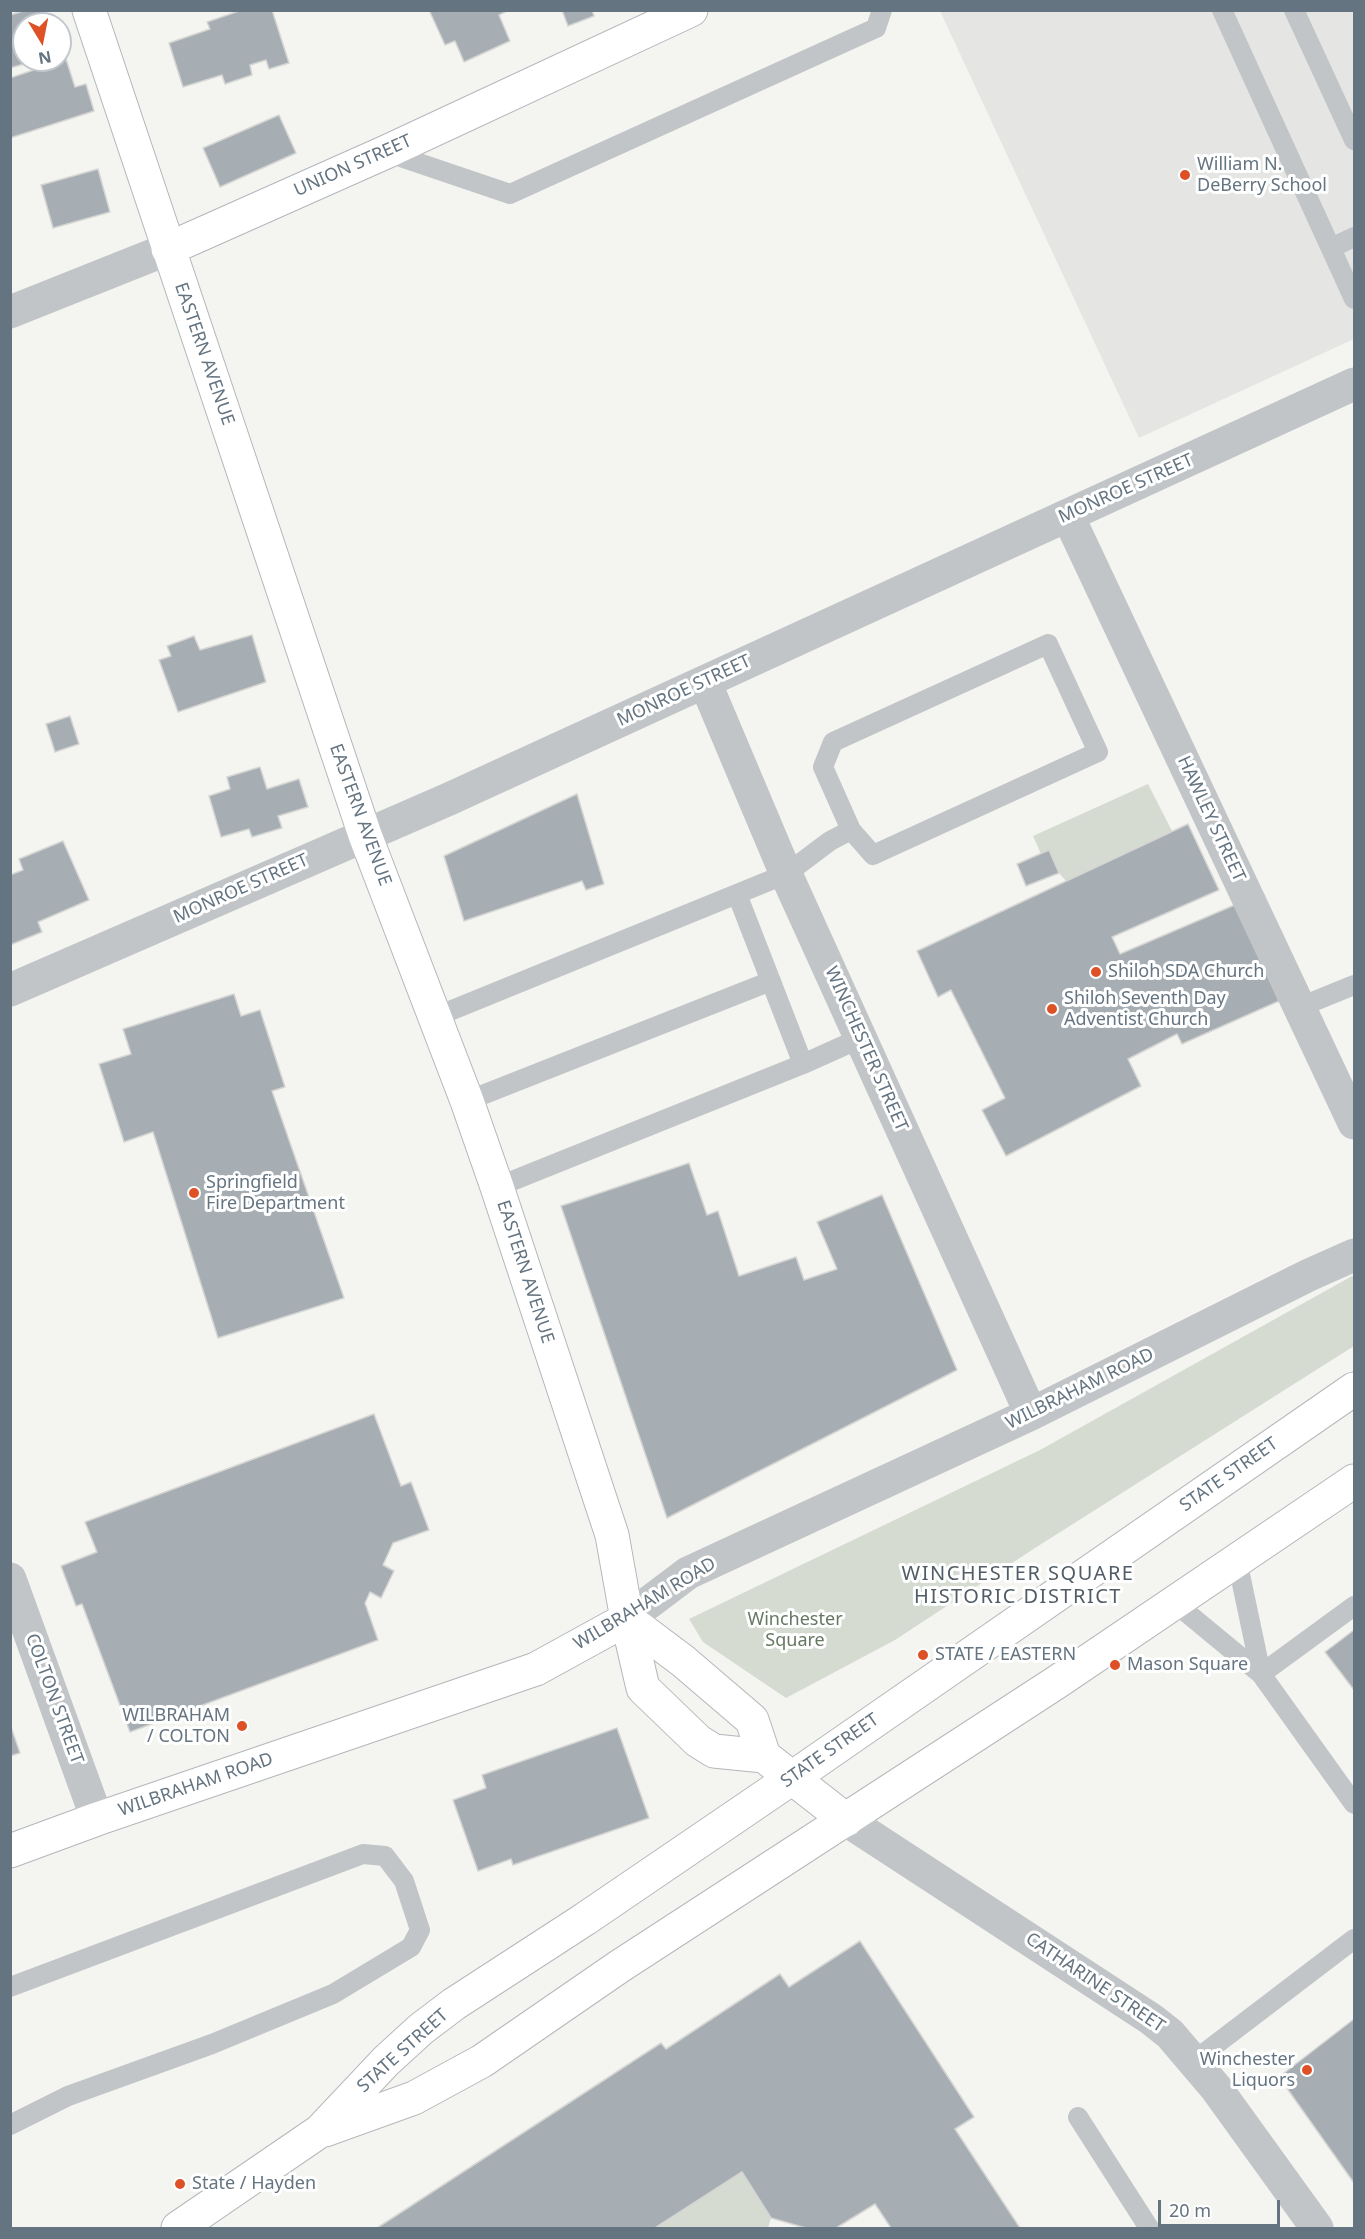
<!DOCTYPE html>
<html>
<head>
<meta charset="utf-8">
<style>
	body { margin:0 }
	#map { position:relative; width:1365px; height:2239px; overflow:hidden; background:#f4f4f0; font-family:"Noto Sans",sans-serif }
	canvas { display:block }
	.frame { position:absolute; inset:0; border:12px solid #647481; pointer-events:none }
	.north { position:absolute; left:12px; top:12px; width:60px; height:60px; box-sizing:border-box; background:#fff; border:2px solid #c1c7cd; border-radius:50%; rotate:170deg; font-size:16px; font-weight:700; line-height:24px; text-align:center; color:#647481 }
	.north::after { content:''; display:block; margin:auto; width:21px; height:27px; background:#de5026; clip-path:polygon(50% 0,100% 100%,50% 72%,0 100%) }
	.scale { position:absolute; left:1158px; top:2200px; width:122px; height:27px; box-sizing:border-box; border:3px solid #647481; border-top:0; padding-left:8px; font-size:18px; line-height:21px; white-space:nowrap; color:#647481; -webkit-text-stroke:4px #fff; paint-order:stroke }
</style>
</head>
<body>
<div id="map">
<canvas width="1365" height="2239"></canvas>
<div class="frame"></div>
<div class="north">N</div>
<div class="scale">20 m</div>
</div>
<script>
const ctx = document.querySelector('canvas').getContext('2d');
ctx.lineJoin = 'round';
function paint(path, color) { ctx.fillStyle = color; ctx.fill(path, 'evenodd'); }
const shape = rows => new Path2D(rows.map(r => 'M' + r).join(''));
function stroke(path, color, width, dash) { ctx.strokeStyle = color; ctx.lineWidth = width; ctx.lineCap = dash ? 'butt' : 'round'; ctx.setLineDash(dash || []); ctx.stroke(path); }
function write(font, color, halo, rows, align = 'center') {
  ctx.font = font + ' "Noto Sans",sans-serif'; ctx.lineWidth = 6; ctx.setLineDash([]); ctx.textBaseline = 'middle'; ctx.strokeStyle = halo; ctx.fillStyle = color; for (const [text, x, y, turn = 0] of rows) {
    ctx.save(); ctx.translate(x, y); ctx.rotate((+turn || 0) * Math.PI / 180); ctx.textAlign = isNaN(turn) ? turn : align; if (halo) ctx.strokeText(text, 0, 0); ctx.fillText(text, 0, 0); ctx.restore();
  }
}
const built = shape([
	[940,11,1354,11,1354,339,1139,438]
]);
const green = shape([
	[1148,784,1172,831,1066,881,1059,873,1049,851,1041,854,1033,836],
	[1354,1275,1354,1346,1035,1548,895,1640,786,1698,703,1642,689,1619,1040,1450],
	[742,2172,771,2218,768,2228,655,2228]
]);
const building = shape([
	[27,10,41,10,45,24,24,24,24,60,31,60,31,62,10,68,10,15,27,10],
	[242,10,272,10,289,63,269,69,266,60,250,65,252,75,225,84,222,75,183,87,169,43,210,29,207,22,242,10],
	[429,10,509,10,499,15,510,41,464,62,455,41,445,45,429,10],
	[562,10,592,10,594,16,568,26,562,10],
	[66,59,75,87,86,84,94,111,10,138,10,78,66,59],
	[279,115,296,153,220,187,203,148,279,115],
	[98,169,110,212,53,228,41,185,98,169],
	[252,635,266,682,178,712,159,660,171,656,167,646,194,636,200,650,252,635],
	[70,716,79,744,55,752,46,724,70,716],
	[260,767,267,789,299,779,308,807,278,816,282,828,252,837,249,829,221,837,209,796,230,789,227,777,260,767],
	[577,794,604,884,586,890,582,881,464,921,444,856,577,794],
	[1188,824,1219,890,1112,937,1120,954,1237,904,1279,1001,1182,1044,1177,1034,1128,1059,1141,1086,1006,1156,982,1110,1005,1098,951,990,938,997,917,951,1188,824],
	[63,841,89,900,38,922,42,932,10,945,10,875,23,870,19,859,63,841],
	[1049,850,1059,873,1026,886,1017,864,1049,850],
	[234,994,241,1016,260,1010,285,1087,272,1091,344,1298,218,1338,153,1132,124,1142,99,1064,131,1054,123,1029,234,994],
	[689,1163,707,1215,718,1211,739,1276,796,1257,804,1280,837,1269,817,1222,882,1195,957,1370,667,1518,561,1206,689,1163],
	[374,1414,401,1486,411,1482,429,1530,393,1543,383,1565,394,1571,381,1598,370,1592,365,1603,378,1640,130,1732,82,1604,76,1606,61,1566,97,1552,85,1522,374,1414],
	[1354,1630,1354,1690,1325,1652,1354,1630],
	[10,1724,20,1753,10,1756,10,1724],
	[617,1728,649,1818,513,1865,511,1859,478,1871,453,1800,486,1788,482,1775,617,1728],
	[860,1941,974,2117,955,2129,1020,2228,891,2228,875,2204,836,2228,806,2228,771,2218,742,2172,655,2228,377,2228,661,2043,666,2049,780,1974,789,1987,860,1941],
	[1354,2019,1354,2183,1279,2077,1354,2019]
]);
const lane = shape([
	[1222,10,1354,299],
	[1294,10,1354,140],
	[386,152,510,194,876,28,882,10],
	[1331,248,1354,237],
	[1048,644,1098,752,873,855,851,830,823,767,833,742,1048,644],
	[1300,1007,1354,985],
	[435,1017,786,874,830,841,851,830],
	[803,1064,861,1038],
	[467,1101,771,981],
	[497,1187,803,1064,737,894],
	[1175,1603,1261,1674,1237,1560],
	[1354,1606,1261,1674,1354,1804],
	[10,1987,363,1854,385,1856,404,1881,420,1930,411,1947,333,1994,212,2044,68,2096,10,2125],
	[1194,2061,1354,1939],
	[1078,2117,1149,2228]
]);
const street = shape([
	[10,312,168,249],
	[1068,516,1354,1123],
	[705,682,786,874,1031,1414],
	[10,990,449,799,1354,384],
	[10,1579,97,1819],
	[627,1619,688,1573,1031,1414,1309,1275,1354,1255],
	[846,1820,1151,2019,1170,2034,1216,2088,1317,2228]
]);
const secondary = shape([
	[89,10,365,835,467,1101,497,1187,612,1535,627,1619,643,1688,698,1741,714,1751,764,1756,846,1820],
	[168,249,386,152,691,10],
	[627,1619,683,1661,752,1720,764,1756],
	[10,1851,97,1819,536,1669,627,1619]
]);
const primary = shape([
	[325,2130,414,2098,482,2061,620,1966,1057,1682,1354,1481],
	[178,2228,320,2131,386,2061,421,2029,454,2004,585,1919,792,1778,1354,1389]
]);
const markers = [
	[1185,175,6,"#de5026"],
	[1096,972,6,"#de5026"],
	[1052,1009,6,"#de5026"],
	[194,1193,6,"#de5026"],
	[923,1655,6,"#de5026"],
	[1115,1665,6,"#de5026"],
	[242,1726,6,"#de5026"],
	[1307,2070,6,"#de5026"],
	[180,2184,6,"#de5026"]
];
const poiNames = [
	["William N.",1197,165],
	["DeBerry School",1197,186],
	["Shiloh SDA Church",1108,972],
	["Shiloh Seventh Day",1064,999],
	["Adventist Church",1064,1020],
	["Springfield",206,1183],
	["Fire Department",206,1204],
	["STATE / EASTERN",935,1655],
	["Mason Square",1127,1665],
	["WILBRAHAM",230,1716,"right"],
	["/ COLTON",230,1737,"right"],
	["Winchester",1295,2060,"right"],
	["Liquors",1295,2081,"right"],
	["State / Hayden",192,2184]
];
const streetNames = [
	["UNION STREET",353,166,-24],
	["EASTERN AVENUE",204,354,71],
	["MONROE STREET",1126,489,-24],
	["MONROE STREET",684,691,-25],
	["EASTERN AVENUE",360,815,70],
	["HAWLEY STREET",1211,819,65],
	["MONROE STREET",241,889,-24],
	["WINCHESTER STREET",866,1049,66],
	["EASTERN AVENUE",525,1272,72],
	["WILBRAHAM ROAD",1080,1389,-26],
	["STATE STREET",1229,1475,-35],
	["WILBRAHAM ROAD",645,1604,-31],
	["COLTON STREET",54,1699,70],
	["STATE STREET",830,1751,-35],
	["WILBRAHAM ROAD",196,1785,-19],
	["CATHARINE STREET",1095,1983,34],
	["STATE STREET",403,2051,-42]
];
const parkNames = [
	["Winchester",795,1620],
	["Square",795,1641]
];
const neighbourhoodNames = [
	["WINCHESTER SQUARE",1018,1574],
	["HISTORIC DISTRICT",1018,1597]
];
paint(built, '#e5e6e4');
paint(green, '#d5dbd1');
paint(building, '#a6aeb3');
stroke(building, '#d5d5d3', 1.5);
stroke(secondary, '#b2b7bb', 35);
stroke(primary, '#b5b8bc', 35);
stroke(lane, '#c2c5c8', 20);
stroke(street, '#c2c5c8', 33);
stroke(secondary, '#fff', 33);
stroke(primary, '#fff', 33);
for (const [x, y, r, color] of markers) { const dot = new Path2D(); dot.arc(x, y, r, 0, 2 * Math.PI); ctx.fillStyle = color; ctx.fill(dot); stroke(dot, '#fff', 2); }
write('18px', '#647481', '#fff', poiNames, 'left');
write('18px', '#647481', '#fff', streetNames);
write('18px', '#677862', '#fff', parkNames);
ctx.letterSpacing = '1.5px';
write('20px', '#515d66', '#fff', neighbourhoodNames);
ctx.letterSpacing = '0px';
</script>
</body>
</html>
